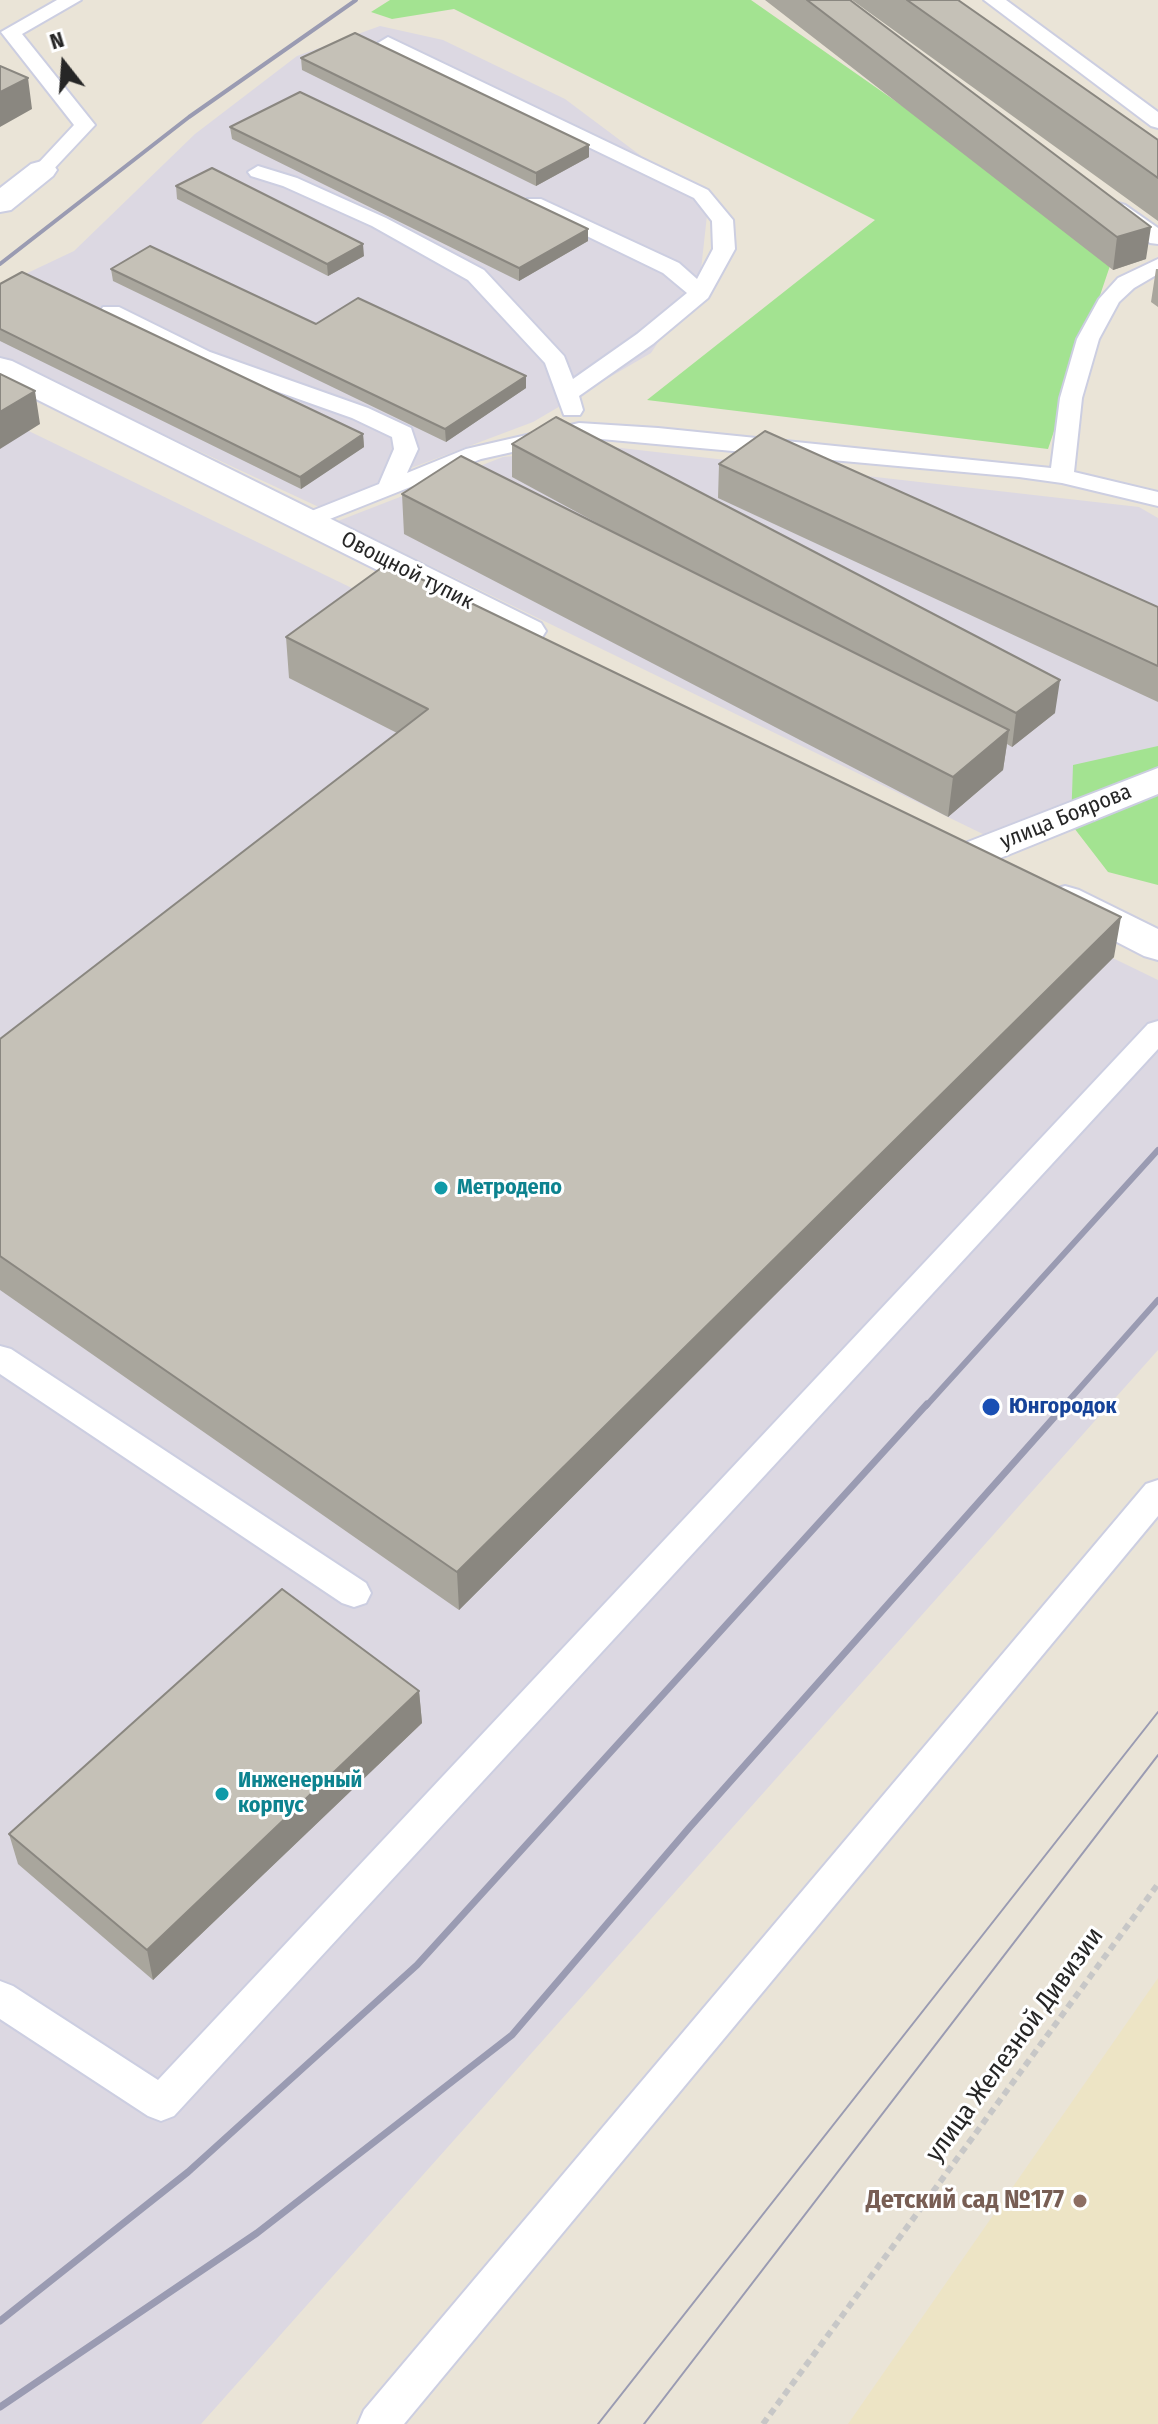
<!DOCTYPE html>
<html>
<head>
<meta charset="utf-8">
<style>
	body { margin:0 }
	#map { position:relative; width:1158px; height:2424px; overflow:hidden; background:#eae4d7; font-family:"Fira Sans Condensed",sans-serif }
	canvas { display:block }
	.north { position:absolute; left:24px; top:24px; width:80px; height:80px; -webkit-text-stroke:6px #fff; paint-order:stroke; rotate:343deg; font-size:22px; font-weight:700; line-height:32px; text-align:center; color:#262626 }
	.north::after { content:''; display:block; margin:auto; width:28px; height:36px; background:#262626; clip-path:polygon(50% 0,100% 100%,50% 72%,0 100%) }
</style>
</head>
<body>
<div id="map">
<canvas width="1158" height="2424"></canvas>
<div class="north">N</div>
</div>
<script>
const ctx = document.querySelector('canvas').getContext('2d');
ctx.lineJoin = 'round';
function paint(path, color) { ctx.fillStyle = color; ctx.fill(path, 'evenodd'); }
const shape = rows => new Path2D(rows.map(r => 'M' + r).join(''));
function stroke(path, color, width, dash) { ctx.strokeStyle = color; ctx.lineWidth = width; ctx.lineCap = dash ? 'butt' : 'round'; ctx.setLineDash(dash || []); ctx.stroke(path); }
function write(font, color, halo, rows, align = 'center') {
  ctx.font = font + ' "Fira Sans Condensed",sans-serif'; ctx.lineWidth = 6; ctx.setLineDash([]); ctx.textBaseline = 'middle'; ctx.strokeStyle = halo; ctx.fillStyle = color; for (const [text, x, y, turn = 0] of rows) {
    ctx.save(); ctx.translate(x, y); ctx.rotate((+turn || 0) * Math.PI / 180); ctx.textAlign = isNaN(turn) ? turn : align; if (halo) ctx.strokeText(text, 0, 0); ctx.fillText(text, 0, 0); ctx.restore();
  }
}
const industrial = shape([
	[380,26,443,40,565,99,708,206,700,279,651,353,533,422,403,471,323,509,0,358,0,286,74,251,195,134,297,56],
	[0,417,1158,980,1158,1350,201,2424,0,2424],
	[612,447,1139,507,1158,518,1158,768,987,836,338,521,503,457]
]);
const education = shape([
	[1158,1978,1158,2424,848,2424]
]);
const green = shape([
	[390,0,751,0,1114,254,1048,449,647,400,875,220,454,9,392,19,371,12],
	[1158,746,1158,885,1108,872,1071,824,1073,765]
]);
const path = shape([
	[763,2424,1158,1884]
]);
const lane = shape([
	[57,0,81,0,22,34,95,125,49,174,42,176,32,170,74,125,1,32,57,0],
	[984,0,1006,0,1158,112,1158,128,1151,126,984,0],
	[388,37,708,190,733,220,735,249,708,298,653,344,579,396,583,410,580,415,564,415,545,363,468,280,372,226,283,186,251,176,248,172,258,166,297,178,386,218,484,270,564,356,573,379,637,334,687,293,663,273,527,207,524,203,527,199,541,199,679,263,697,279,713,249,712,221,694,198,381,47,378,43,388,37],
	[1118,203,1125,205,1158,228,1158,244,1150,243,1111,213,1108,209,1118,203],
	[1158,259,1158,274,1134,288,1119,302,1099,339,1082,398,1074,472,1158,492,1158,506,1062,483,1019,477,579,437,481,459,307,528,299,526,295,521,299,516,379,484,394,449,392,437,352,418,194,362,103,317,100,312,103,307,119,307,210,352,368,408,411,428,418,449,407,473,466,449,579,423,658,428,1051,468,1060,398,1077,339,1099,299,1118,278,1158,259],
	[1158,1021,1158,1049,174,2116,161,2121,148,2116,0,2019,0,1981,13,1986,158,2080,1148,1024,1158,1021],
	[0,1346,11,1349,366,1583,371,1593,366,1603,354,1607,342,1603,0,1374,0,1346],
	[1158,1480,1158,1516,404,2424,358,2424,364,2410,1146,1484,1158,1480]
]);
const street = shape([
	[42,161,53,164,57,170,53,176,11,210,0,212,0,188,31,164,42,161],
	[0,358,12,361,541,623,546,631,541,639,528,642,515,639,0,381,0,358],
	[1158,768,1158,794,988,863,974,867,960,863,954,854,960,845,1158,768],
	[1065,886,1079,890,1158,929,1158,960,1144,956,1051,908,1045,899,1051,890,1065,886]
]);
const tram = shape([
	[598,2424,1158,1712],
	[644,2424,1158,1755]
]);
const railFar2 = shape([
	[0,264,189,117,356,0]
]);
const railFar1 = shape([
	[926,1406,1158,1150],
	[1064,1406,1158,1300]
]);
const rail = shape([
	[0,2321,188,2172,417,1965,927,1404],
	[0,2407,257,2233,512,2035,689,1828,1066,1404]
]);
const wall = shape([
	[765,0,850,0,1146,259,1113,270],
	[852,0,958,0,1158,140,1158,221],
	[301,58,589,145,589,157,536,186,302,70],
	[230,127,588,229,588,241,519,281,232,139],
	[176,186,364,256,328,276,177,199],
	[111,269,316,324,526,376,526,388,446,442,113,281],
	[1156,269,1158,269,1158,307,1151,302],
	[0,284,363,434,364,447,301,489,0,341],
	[512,444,1055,713,1012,747,1007,744,1003,770,948,817,404,534,402,494,608,529,512,477],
	[719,464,1158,607,1158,702,718,498],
	[286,637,1114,957,459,1610,0,1290,0,1039,397,733,289,678],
	[419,1691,422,1723,153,1980,18,1864,9,1834]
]);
const shadedWall = shape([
	[28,78,32,109,0,127,0,92],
	[589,145,589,157,536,186,536,173],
	[1151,227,1146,259,1113,270,1117,237],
	[588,229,588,241,519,281,519,268],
	[363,244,364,256,328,276,327,264],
	[526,376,526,388,446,442,445,429],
	[35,391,40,424,0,449,0,412],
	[363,434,364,447,301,489,300,477],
	[1060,680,1055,713,1012,747,1016,713],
	[1009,730,1003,770,948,817,953,777],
	[1121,917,1114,957,459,1610,457,1572],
	[419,1691,422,1723,153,1980,147,1950]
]);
const building = shape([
	[807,0,850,0,1151,227,1117,237,807,0],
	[907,0,958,0,1158,140,1158,178,907,0],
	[355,33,589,145,536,173,301,58,355,33],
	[0,66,28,78,0,92,0,66],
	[300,92,588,229,519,268,230,127,300,92],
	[212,168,363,244,327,264,176,186,212,168],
	[150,246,316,324,358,298,526,376,445,429,111,269,150,246],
	[22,272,363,434,300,477,0,329,0,284,22,272],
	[0,374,35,391,0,412,0,374],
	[556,417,1060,680,1016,713,512,444,556,417],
	[765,431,1158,607,1158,666,719,464,765,431],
	[461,456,1009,730,953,777,402,494,461,456],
	[388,563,1121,917,457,1572,0,1256,0,1039,428,709,286,637,388,563],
	[282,1589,419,1691,147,1950,9,1834,282,1589]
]);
const markers = [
	[441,1188,8,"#0f9aa8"],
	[991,1407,10,"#1a4fb4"],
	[222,1794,8,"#0f9aa8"],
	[1080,2201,8,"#8d6e63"]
];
const streetNames = [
	["Овощной тупик",407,571,27],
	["улица Боярова",1066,817,-22]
];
const cultureNames = [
	["Метродепо",457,1188],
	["Инженерный",238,1781],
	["корпус",238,1806]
];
const transitNames = [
	["Юнгородок",1009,1407]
];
const nearStreetnames = [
	["улица Железной Дивизии",1015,2045,-54]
];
const nearEducationnames = [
	["Детский сад №177",1064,2201]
];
paint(industrial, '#dcd8e2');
paint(education, '#ede4c5');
paint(green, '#a3e391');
stroke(lane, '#cccee1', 4);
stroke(street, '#cccee1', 4);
stroke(path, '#c7c7c7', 6, [7, 5]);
paint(lane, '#fff');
paint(street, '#fff');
stroke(tram, '#9a9bb2', 2);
stroke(railFar2, '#9a9bb2', 4);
stroke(railFar1, '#9a9bb2', 6);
stroke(rail, '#9a9bb2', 7);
paint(wall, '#a9a69d');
paint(shadedWall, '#8a8780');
paint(building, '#c5c1b7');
stroke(building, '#8a8780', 2);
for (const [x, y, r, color] of markers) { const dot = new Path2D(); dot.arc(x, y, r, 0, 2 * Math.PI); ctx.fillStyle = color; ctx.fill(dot); stroke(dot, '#fff', 3); }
write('22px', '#262626', '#fff', streetNames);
write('bold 22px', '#0d838f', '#fff', cultureNames, 'left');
write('bold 22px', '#164399', '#fff', transitNames, 'left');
write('26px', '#262626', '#fff', nearStreetnames);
write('bold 26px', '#785e54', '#fff', nearEducationnames, 'right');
</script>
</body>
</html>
